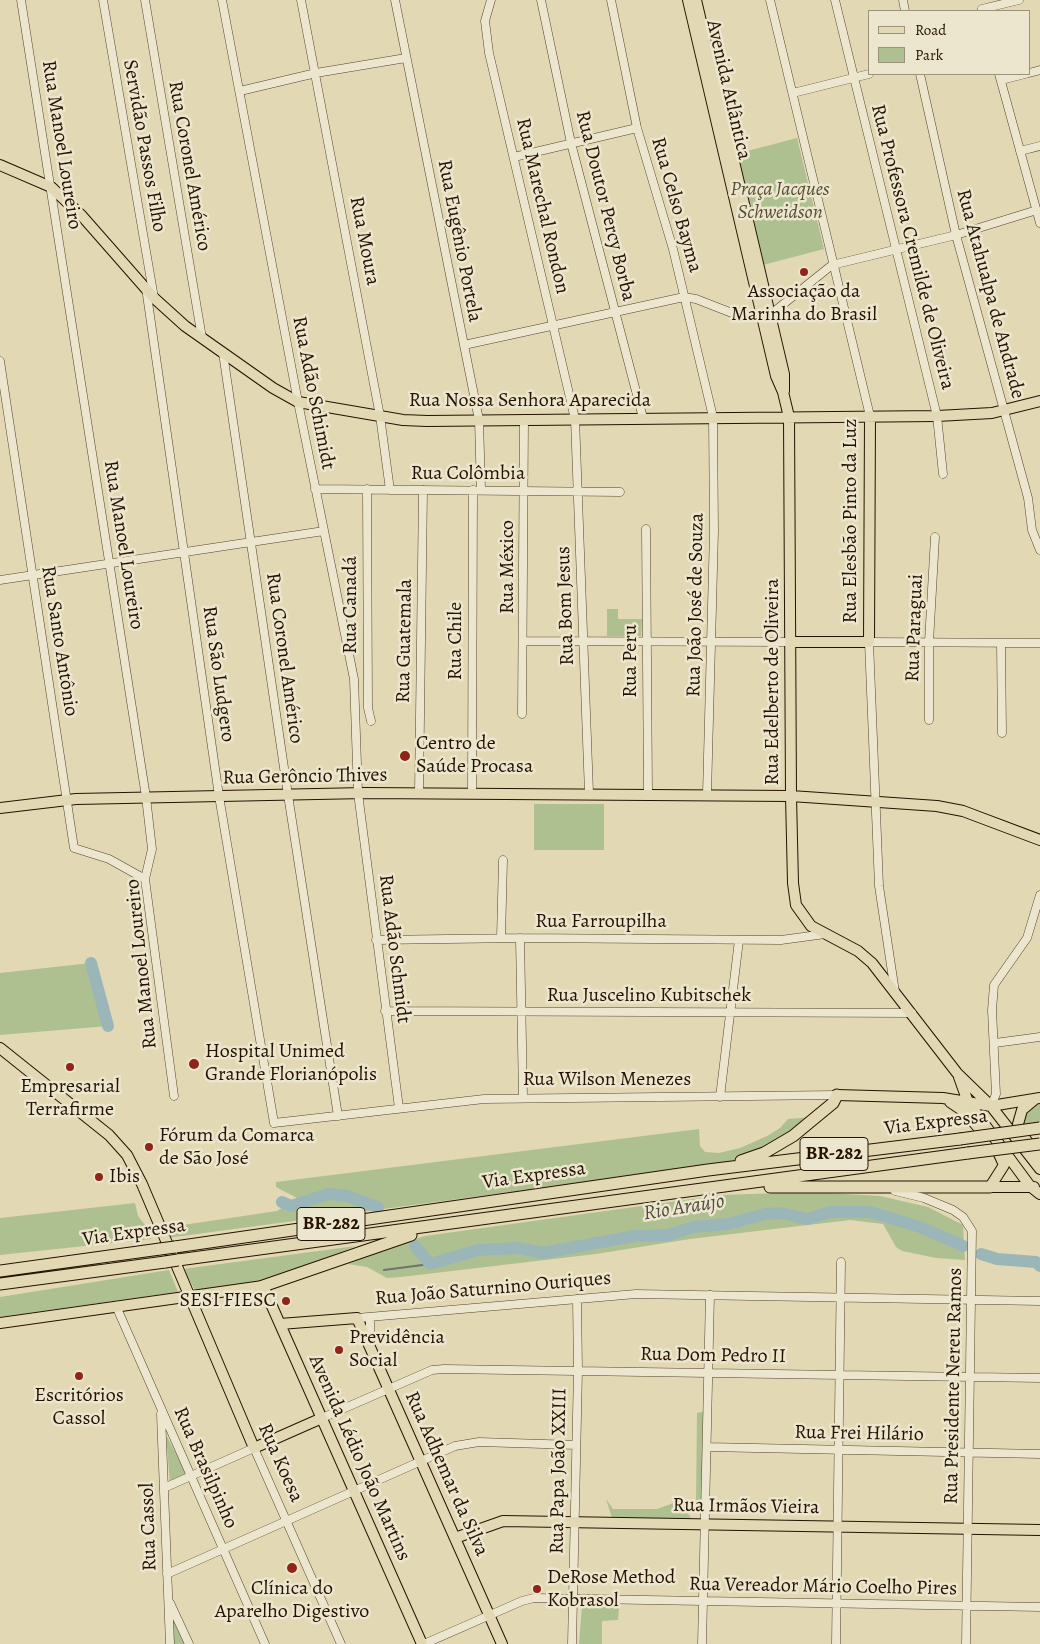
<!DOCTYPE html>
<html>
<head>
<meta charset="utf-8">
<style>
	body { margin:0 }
	#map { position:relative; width:1040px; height:1644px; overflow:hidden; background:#e2d8b4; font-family:Alegreya,serif }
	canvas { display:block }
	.legend { position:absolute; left:868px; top:10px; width:162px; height:65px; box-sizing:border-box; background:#ece6ce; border:1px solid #9c917c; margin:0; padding:6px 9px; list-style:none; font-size:15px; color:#251200 }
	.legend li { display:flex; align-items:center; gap:10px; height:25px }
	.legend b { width:25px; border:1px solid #9c917c }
</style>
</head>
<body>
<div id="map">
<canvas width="1040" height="1644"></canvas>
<ul class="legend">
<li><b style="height:6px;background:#e2d8b4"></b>Road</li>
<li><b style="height:14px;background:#afc090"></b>Park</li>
</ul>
</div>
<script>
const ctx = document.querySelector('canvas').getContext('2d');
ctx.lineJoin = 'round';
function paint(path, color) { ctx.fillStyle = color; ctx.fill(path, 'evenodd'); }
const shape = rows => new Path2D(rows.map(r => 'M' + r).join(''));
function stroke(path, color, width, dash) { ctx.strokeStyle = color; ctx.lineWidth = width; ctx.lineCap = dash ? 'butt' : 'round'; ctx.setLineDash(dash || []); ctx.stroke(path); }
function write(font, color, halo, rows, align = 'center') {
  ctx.font = font + ' Alegreya,serif'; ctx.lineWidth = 5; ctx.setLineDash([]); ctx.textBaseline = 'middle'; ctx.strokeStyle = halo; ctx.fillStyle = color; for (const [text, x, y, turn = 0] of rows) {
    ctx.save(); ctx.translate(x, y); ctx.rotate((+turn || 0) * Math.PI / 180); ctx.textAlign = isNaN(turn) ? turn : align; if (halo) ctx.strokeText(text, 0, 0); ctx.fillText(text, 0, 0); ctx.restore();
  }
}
const green = shape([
	[797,138,824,249,763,265,736,154],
	[607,609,618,609,618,619,642,619,641,636,607,636],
	[534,804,604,804,604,850,534,850],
	[91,963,108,1026,0,1035,0,973],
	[1040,1104,1040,1122,1023,1125,1027,1112,1033,1105],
	[813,1117,794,1131,750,1155,727,1163,167,1238,176,1226,277,1211,297,1198,276,1187,276,1182,699,1129,700,1146,705,1152,719,1153,740,1148,767,1136,780,1128,788,1119],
	[810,1192,880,1196,928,1207,963,1225,965,1260,936,1258,902,1251,896,1247,883,1224,850,1220,690,1239,596,1254,401,1277,387,1278,367,1267,348,1264,401,1243,425,1236,721,1195],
	[135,1203,138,1216,153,1235,151,1239,0,1255,0,1218],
	[356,1246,277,1279,245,1286,195,1290,183,1269],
	[169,1270,178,1292,0,1317,0,1297],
	[703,1412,702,1501,696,1501,697,1413],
	[166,1435,188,1475,170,1484],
	[606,1499,613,1509,657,1509,679,1501,694,1522,613,1521],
	[582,1607,619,1607,618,1620,602,1621,602,1644,611,1644,579,1644],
	[171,1610,186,1644,172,1644]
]);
const stream = shape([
	[384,1270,430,1264]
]);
const river = shape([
	[91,963,108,1026],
	[282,1202,291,1206,329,1194,347,1196,378,1207],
	[415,1246,430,1264,478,1250,518,1248,543,1253,634,1236,668,1235,694,1227,728,1224,765,1214,781,1213,807,1219,830,1212,870,1212,920,1227,963,1246],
	[981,1254,997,1259,1036,1262,1040,1266]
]);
const minor = shape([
	[21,0,146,797,152,849,145,879,174,1096],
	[103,0,154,298],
	[145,0,202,338],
	[222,0,298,402,354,679,358,793,399,1108],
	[301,0,380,416,390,490],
	[395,0,479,420,481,490],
	[491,0,485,21,489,53,575,419,589,793],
	[541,0,571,143,643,418],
	[611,0,637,128,673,249,713,417,714,531,707,794],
	[770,0,870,416],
	[835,0,937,416,943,474],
	[903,0,905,11],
	[982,9,1019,0],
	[1029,73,1040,70],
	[920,74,956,235,1028,498,1032,530,1040,550],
	[999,74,1040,223],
	[1001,80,1025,74],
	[240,91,316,73,406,58],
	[793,93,869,74],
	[1020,151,1040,146],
	[514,157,637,128],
	[146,288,219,796,274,1123,484,1099,837,1095],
	[464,345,684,297,696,299,732,313,763,317,771,314,832,265,956,235,1037,210],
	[223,353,288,795,338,1116],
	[0,361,74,848,109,859,145,879],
	[315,489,620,492],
	[367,489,368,708,371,721],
	[646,529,648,793],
	[0,580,324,531],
	[524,641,790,642],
	[1001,643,1002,733],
	[522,714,524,419],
	[929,720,929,642,935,537],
	[419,792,423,490],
	[472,792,473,490],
	[501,938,503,860],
	[520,938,523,1097],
	[376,940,520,938,781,940,825,934],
	[895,992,879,886,869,642,1040,643],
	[385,1011,912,1013],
	[995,1043,1040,1037],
	[720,1097,739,940],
	[991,1106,996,1094,992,1010,994,985,1027,938,1040,895],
	[895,1191,924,1198,953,1210,963,1217,972,1231,966,1644],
	[116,1306,265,1644],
	[357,1318,636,1294,1040,1301],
	[370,1320,370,1344],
	[161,1414,170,1644],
	[322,1418,432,1370,444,1369,1040,1378],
	[707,1447,1040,1454],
	[164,1488,254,1448,341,1644],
	[167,1574,455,1446,479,1442,576,1445],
	[170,1603,189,1644],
	[424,1644,522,1601,534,1598,1040,1607],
	[572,1644,578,1370,577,1299],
	[702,1644,710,1295],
	[836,1644,841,1262]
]);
const major = shape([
	[688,0,776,376,783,392,789,417,791,796,793,883,796,905,811,926,858,951,872,963,957,1073,991,1106,1040,1169],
	[696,0,784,374,784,391],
	[0,165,51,187,82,216,154,298,185,326,273,388,298,402,403,420,427,421,937,416,992,413,1040,401],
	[790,642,869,642,870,416],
	[0,808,76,799,365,793,791,796,937,806,963,811,1040,840],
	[0,1048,109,1135,127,1155,142,1184,254,1448,322,1418],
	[959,1077,968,1102,1030,1186,1040,1194],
	[837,1095,943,1098,991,1106,1040,1098],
	[1034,1100,1022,1110,1018,1124,1020,1132,1040,1158],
	[950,1102,965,1112,981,1131],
	[990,1187,1004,1165,998,1152],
	[990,1187,1034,1187],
	[0,1323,263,1286,422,1644],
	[280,1324,357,1318,502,1644],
	[455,1538,503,1521,1040,1530]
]);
const highway = shape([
	[741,1161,764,1153,793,1136,833,1103,837,1095],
	[770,1187,990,1187],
	[175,1247,708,1170,960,1139],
	[178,1260,968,1153],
	[0,1271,160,1249],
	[0,1284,165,1262],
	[263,1286,411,1235]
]);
const highwayBridge = shape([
	[960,1139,1040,1128],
	[968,1153,1040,1144],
	[160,1249,175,1247],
	[165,1262,178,1260]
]);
const markers = [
	[804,272,5,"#8f2418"],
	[405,756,6,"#8f2418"],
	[194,1064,6,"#8f2418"],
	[70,1067,5,"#8f2418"],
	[149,1147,5,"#8f2418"],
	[99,1177,5,"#8f2418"],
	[286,1301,5,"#8f2418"],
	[339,1350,5,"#8f2418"],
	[79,1376,5,"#8f2418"],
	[292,1568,6,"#8f2418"],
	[537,1589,5,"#8f2418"]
];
const shields = [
	[834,1154,68],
	[331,1224,68]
];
const shieldNames = [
	["BR-282",834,1154],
	["BR-282",331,1224]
];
const streetNames = [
	["Avenida Atlântica",728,90,77],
	["Rua Manoel Loureiro",61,145,81],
	["Servidão Passos Filho",144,146,80],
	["Rua Coronel Américo",189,166,80],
	["Rua Celso Bayma",676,205,74],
	["Rua Marechal Rondon",542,206,77],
	["Rua Doutor Percy Borba",605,206,76],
	["Rua Moura",364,241,79],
	["Rua Eugênio Portela",459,241,79],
	["Rua Professora Cremilde de Oliveira",912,247,76],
	["Rua Atahualpa de Andrade",990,294,75],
	["Rua Adão Schimidt",313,393,79],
	["Rua Nossa Senhora Aparecida",530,401],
	["Rua Colômbia",468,474],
	["Rua Elesbão Pinto da Luz",851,521,-90],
	["Rua Manoel Loureiro",123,545,81],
	["Rua México",508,567,-90],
	["Rua Canadá",351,605,-90],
	["Rua João José de Souza",696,605,-89],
	["Rua Bom Jesus",566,606,-92],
	["Rua Paraguai",915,628,-88],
	["Rua Santo Antônio",59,641,81],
	["Rua Guatemala",405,641,-89],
	["Rua Chile",456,641,-90],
	["Rua Coronel Américo",284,658,82],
	["Rua Peru",631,661,-90],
	["Rua São Ludgero",218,674,82],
	["Rua Edelberto de Oliveira",773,682,-90],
	["Rua Gerôncio Thives",305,777,-1],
	["Rua Farroupilha",601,922],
	["Rua Adão Schmidt",394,949,83],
	["Rua Manoel Loureiro",142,964,-96],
	["Rua Juscelino Kubitschek",649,996],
	["Rua Wilson Menezes",607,1080],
	["Via Expressa",936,1123,-7],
	["Via Expressa",534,1176,-8],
	["Via Expressa",134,1233,-8],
	["Rua João Saturnino Ouriques",493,1289,-5],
	["Rua Dom Pedro II",713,1356,1],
	["Rua Presidente Nereu Ramos",954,1386,-89],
	["Rua Frei Hilário",859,1434,1],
	["Avenida Lédio João Martins",359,1458,66],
	["Rua Koesa",280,1463,66],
	["Rua Brasilpinho",205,1468,66],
	["Rua Papa João XXIII",559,1471,-89],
	["Rua Adhemar da Silva",446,1474,66],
	["Rua Irmãos Vieira",746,1507,1],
	["Rua Cassol",149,1527,-92],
	["Rua Vereador Mário Coelho Pires",823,1587,1]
];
const parkNames = [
	["Praça Jacques",780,190],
	["Schweidson",780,213]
];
const poiNames = [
	["Associação da",804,292,"center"],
	["Marinha do Brasil",804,315,"center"],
	["Centro de",416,744],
	["Saúde Procasa",416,767],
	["Hospital Unimed",205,1052],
	["Grande Florianópolis",205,1075],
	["Empresarial",70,1087,"center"],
	["Terrafirme",70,1110,"center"],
	["Fórum da Comarca",159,1136],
	["de São José",159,1159],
	["Ibis",109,1177],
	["SESI FIESC",276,1301,"right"],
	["Previdência",349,1338],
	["Social",349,1361],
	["Escritórios",79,1396,"center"],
	["Cassol",79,1419,"center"],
	["DeRose Method",547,1578],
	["Kobrasol",547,1601],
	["Clínica do",292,1589,"center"],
	["Aparelho Digestivo",292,1612,"center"]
];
const waterNames = [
	["Rio Araújo",684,1208,-9]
];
paint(green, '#afc090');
stroke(stream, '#6c746f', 2);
stroke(river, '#9bb6b9', 12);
stroke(minor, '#54442d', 9);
stroke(major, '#251200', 12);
stroke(highway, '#251200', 13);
stroke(minor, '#ece6ce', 8);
stroke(major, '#e2d8b4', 10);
stroke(highway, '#e2d8b4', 11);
stroke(highwayBridge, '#251200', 13, []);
stroke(highwayBridge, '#e2d8b4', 11);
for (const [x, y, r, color] of markers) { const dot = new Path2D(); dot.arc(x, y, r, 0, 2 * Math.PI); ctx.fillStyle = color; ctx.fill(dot); stroke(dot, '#ece6ce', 2); }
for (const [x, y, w] of shields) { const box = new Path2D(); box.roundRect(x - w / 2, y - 16.5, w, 33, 4); ctx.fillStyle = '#ece6ce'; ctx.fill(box); stroke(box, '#251200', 1); }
write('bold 19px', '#251200', null, shieldNames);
write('20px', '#251200', '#ece6ce', streetNames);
write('italic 20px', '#554f32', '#ece6ce', parkNames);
write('20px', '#251200', '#ece6ce', poiNames, 'left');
write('italic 21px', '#4e4b41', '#ece6ce', waterNames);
</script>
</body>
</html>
